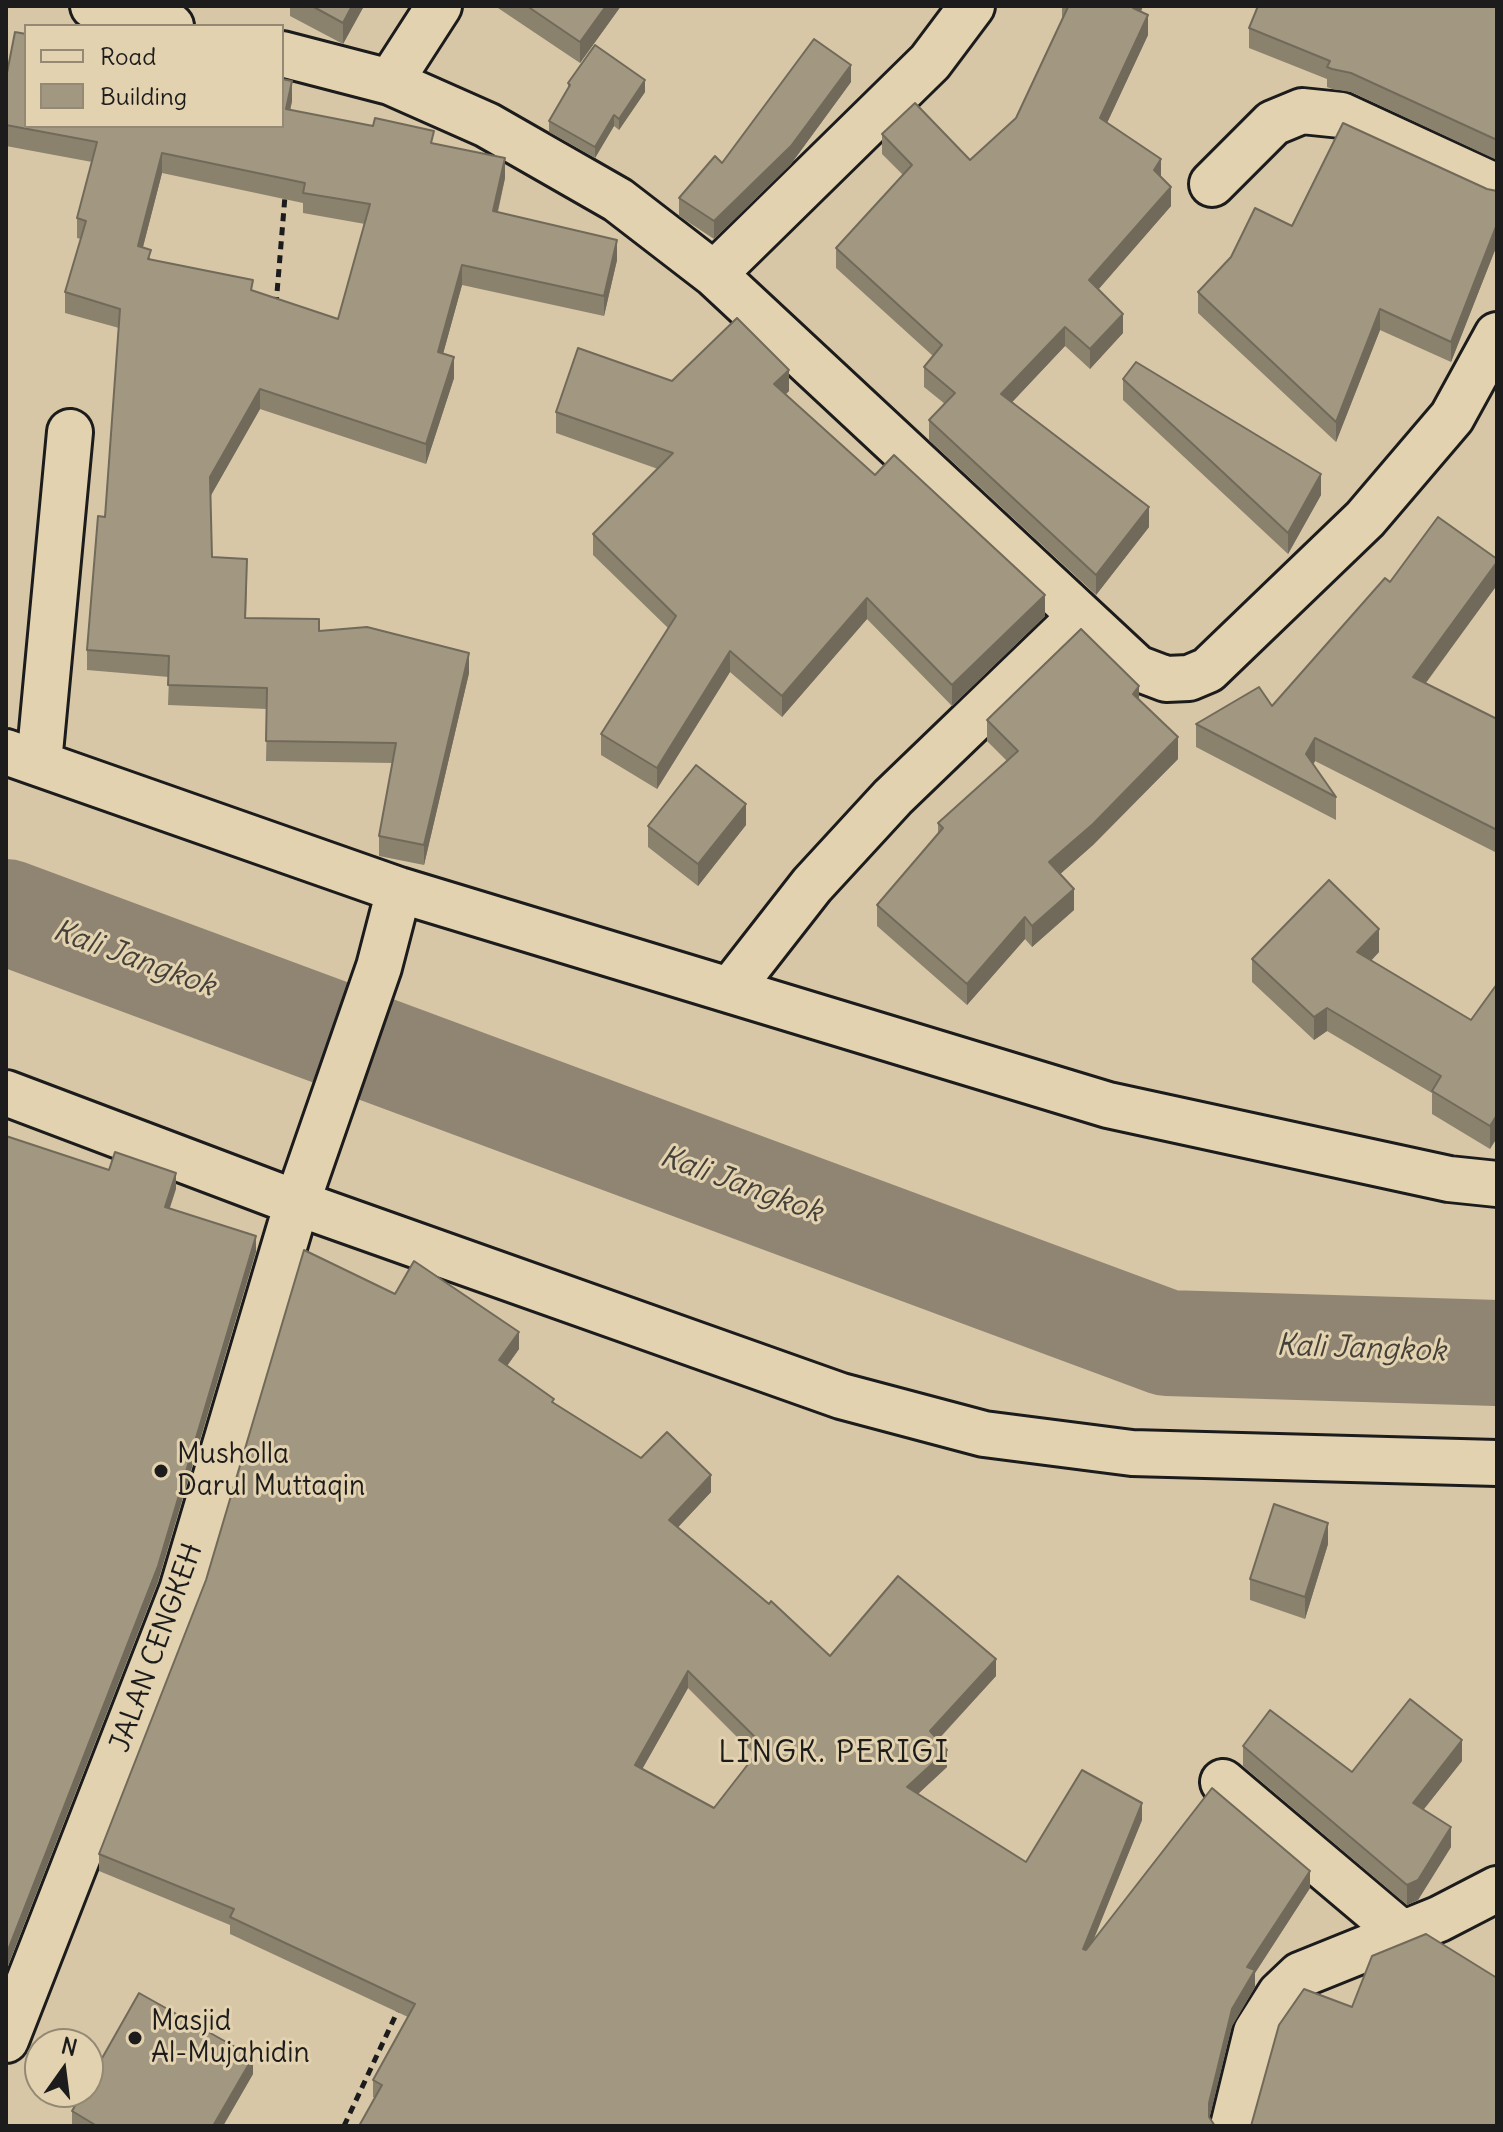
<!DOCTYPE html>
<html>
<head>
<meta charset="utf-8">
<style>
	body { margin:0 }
	#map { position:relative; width:1503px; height:2132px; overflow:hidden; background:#d7c7a6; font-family:Delius,sans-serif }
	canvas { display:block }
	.frame { position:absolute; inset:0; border:8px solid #1c1c1c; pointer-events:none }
	.legend { position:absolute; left:24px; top:24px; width:260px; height:104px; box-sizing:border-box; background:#e3d2af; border:2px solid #938974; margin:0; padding:10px 14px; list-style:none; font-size:24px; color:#1c1c1c }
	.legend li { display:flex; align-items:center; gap:16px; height:40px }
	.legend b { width:40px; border:2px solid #938974 }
	.north { position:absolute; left:24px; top:2028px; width:80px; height:80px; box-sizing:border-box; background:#e3d2af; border:2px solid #938974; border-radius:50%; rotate:14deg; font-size:22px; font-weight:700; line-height:32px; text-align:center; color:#1c1c1c }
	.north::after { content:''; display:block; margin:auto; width:28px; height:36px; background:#1c1c1c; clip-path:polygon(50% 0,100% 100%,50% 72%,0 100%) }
</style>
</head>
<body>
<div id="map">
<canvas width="1503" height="2132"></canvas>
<div class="frame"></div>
<ul class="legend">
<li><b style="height:10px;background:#e3d2af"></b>Road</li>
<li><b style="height:22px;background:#a29780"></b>Building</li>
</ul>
<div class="north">N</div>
</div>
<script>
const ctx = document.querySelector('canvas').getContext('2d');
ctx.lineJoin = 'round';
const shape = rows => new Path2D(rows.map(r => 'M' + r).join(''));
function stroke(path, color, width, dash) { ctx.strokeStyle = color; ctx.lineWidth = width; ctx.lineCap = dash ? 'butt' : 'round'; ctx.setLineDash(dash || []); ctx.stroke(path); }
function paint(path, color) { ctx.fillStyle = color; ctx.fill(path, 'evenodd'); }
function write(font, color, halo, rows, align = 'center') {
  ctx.font = font + ' Delius,sans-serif'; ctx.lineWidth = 6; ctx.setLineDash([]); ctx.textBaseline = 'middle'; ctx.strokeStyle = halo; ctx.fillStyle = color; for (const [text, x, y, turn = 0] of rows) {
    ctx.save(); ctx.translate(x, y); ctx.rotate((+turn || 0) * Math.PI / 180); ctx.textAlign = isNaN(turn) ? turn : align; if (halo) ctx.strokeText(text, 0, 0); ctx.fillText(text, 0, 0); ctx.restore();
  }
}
const river = shape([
	[6,912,1167,1343,1497,1353]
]);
const path = shape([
	[276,305,285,196],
	[344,2126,400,2006]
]);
const street = shape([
	[93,6,171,26],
	[282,54,390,82,487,125,618,200,714,274,1137,668,1166,679,1189,678,1208,670,1365,519,1452,417,1497,335],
	[390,82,439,6],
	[1212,184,1273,123,1302,111,1341,115,1497,187],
	[714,274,930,62,972,6],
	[6,752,399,890,1108,1105,1449,1179,1497,1184],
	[39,763,70,432],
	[730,990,812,885,893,797,1081,616],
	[6,1093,297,1203,841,1396,984,1434,1132,1453,1497,1463],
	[1223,1782,1403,1934],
	[6,2040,182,1590,297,1203,379,967,399,890],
	[1233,2126,1256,2032,1280,1994,1300,1975,1439,1919,1497,1889]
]);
const wall = shape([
	[290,6,364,6,343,44,290,16],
	[495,6,621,6,580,63],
	[1062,6,1143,6,1141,12,1148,35,1107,123,1161,177,1171,206,1098,290,1123,333,1090,369,1065,346,1012,402,1149,527,1096,595,929,440,929,420,945,404,924,387,924,367,933,356,836,268,836,248,903,175,882,154,882,134,970,160,1016,118,1062,20],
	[1497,6,1497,160,1351,92,1332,89,1327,87,1327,79,1249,48,1249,28],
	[6,78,292,101,290,110,434,144,505,178,498,212,617,260,604,316,462,285,443,354,454,378,426,464,260,409,210,497,212,557,247,579,246,618,319,631,469,673,424,865,379,856,379,836,393,763,266,761,267,709,168,705,169,677,87,670,87,650,105,517,119,328,65,313,65,292,81,239,77,238,77,218,92,162,6,146],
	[162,173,303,203,303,213,365,224,338,319,253,291,151,260,143,247],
	[851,82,791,164,714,239,679,216,679,198,722,163],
	[568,83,645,92,619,130,614,126,595,158,549,132,549,121,568,89],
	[1487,189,1497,191,1497,245,1451,362,1380,330,1336,442,1198,313,1198,292,1292,226],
	[1123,379,1321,495,1288,554,1123,400],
	[672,381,789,391,786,394,875,475,1045,616,952,706,867,619,782,717,730,672,657,789,601,755,601,734,668,628,593,555,593,534,658,469,556,433,556,412],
	[1390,582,1497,585,1426,683,1497,719,1497,853,1315,761,1313,765,1336,797,1336,820,1196,747,1196,724,1272,706],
	[1139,699,1178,759,1093,845,1060,874,1074,910,1032,947,1025,939,967,1005,877,926,877,905,938,833,938,823,1007,761,987,741,987,720],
	[746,825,698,886,648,847,648,826],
	[1379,952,1371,961,1471,1020,1497,984,1490,1149,1432,1114,1432,1093,1327,1031,1314,1040,1252,982,1252,959],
	[395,1294,519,1349,507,1366,554,1403,641,1458,711,1492,678,1527,830,1656,996,1676,938,1740,947,1767,918,1794,1026,1862,1142,1820,1092,1942,1310,1888,1255,1973,1255,1987,1232,2026,375,2098,373,2097,373,2080,408,2017,230,1934,230,1925,99,1871,99,1854],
	[688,1688,755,1755,714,1808,642,1769],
	[1328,1544,1305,1619,1250,1600,1250,1579],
	[1243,1746,1352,1772,1462,1761,1423,1810,1451,1847,1418,1900,1407,1905,1243,1766],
	[253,2074,223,2126,72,2126,72,2111]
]);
const shadedWall = shape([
	[352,6,364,6,343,44,343,23],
	[606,6,621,6,580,63,580,42],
	[1134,6,1143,6,1133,28,1133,8],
	[1148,15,1148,35,1100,138,1100,118],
	[851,65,851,82,791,164,714,239,714,221],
	[645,80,645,92,619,130,619,119],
	[292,81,292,101,286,129,286,109],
	[614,115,614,126,595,158,595,147],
	[162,153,162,173,138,266,138,246],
	[505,158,505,178,493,231,493,211],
	[1161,159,1161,179,1154,170],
	[1171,187,1171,206,1089,300,1089,280],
	[1497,224,1497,245,1451,362,1451,342],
	[617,240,617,260,604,316,604,296],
	[462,265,462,285,438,372,438,352],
	[1380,309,1380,330,1336,442,1336,422],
	[1123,314,1123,333,1090,369,1090,349],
	[1065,327,1065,346,1001,414,1001,394],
	[454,357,454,378,426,464,426,444],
	[789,370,789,391,774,405,774,384],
	[260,389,260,409,210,497,210,477],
	[1321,474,1321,495,1288,554,1288,533],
	[1149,507,1149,527,1096,595,1096,575],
	[1497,562,1497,585,1413,700,1413,677],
	[1045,595,1045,616,952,706,952,685],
	[867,598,867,619,782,717,782,696],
	[730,651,730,672,657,789,657,768],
	[469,653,469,673,424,865,424,845],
	[1139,686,1139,707,1133,694],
	[1178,737,1178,759,1093,845,1049,884,1049,862],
	[1315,738,1315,761,1306,777,1306,754],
	[746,804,746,825,698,886,698,864],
	[1074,889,1074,910,1032,947,1032,926],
	[1025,917,1025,939,967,1005,967,984],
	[1379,929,1379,952,1357,975,1357,952],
	[1327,1008,1327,1031,1314,1040,1314,1017],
	[1497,1115,1497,1138,1490,1149,1490,1126],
	[176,1173,176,1189,165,1223,165,1207],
	[256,1236,256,1252,158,1582,6,1971,6,1955],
	[519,1332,519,1349,499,1377,499,1360],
	[711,1475,711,1492,669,1537,669,1520],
	[1328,1523,1328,1544,1305,1619,1305,1597],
	[996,1659,996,1676,930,1748,930,1731],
	[688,1671,688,1688,635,1782,635,1765],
	[1462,1740,1462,1761,1413,1823,1413,1803],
	[947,1750,947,1767,907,1804,907,1787],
	[1142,1803,1142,1820,1083,1966,1083,1949],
	[1451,1827,1451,1847,1418,1900,1407,1905,1407,1885],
	[1310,1871,1310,1888,1255,1973,1255,1987,1232,2026,1209,2120,1209,2103,1232,2009,1247,1967],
	[253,2057,253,2074,223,2126,213,2126]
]);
const building = shape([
	[312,6,352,6,343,23,312,6],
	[527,6,606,6,580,42,527,6],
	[1066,6,1134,6,1133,8,1148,15,1100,118,1161,159,1154,170,1171,187,1089,280,1123,314,1090,349,1065,327,1001,394,1149,507,1096,575,929,420,955,393,924,367,942,345,836,248,912,165,882,134,915,103,970,160,1016,118,1068,7,1066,6],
	[1258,6,1497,6,1497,140,1351,73,1332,69,1327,67,1330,61,1249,28,1258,6],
	[15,32,26,34,26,126,282,126,282,79,292,81,286,109,373,126,375,118,434,131,431,143,505,158,493,211,617,240,604,296,462,265,438,352,454,357,426,444,260,389,210,477,212,557,247,559,245,618,319,619,319,631,367,627,469,653,424,845,379,836,396,743,266,741,267,688,168,685,169,656,87,650,98,516,105,517,120,309,65,292,86,221,77,218,97,142,6,125,6,78,15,32],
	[162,153,305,183,303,193,370,204,338,319,251,290,253,280,148,259,151,250,138,246,162,153],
	[814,39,851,65,791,146,714,221,679,198,715,156,722,163,814,39],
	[595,45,645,80,619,119,614,115,595,147,549,121,570,85,568,83,595,45],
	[1343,123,1487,189,1497,191,1497,224,1451,342,1380,309,1336,422,1198,292,1231,257,1255,208,1292,226,1343,123],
	[737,318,789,370,774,384,875,475,894,455,1045,595,952,685,867,598,782,696,730,651,657,768,601,734,676,616,593,534,673,453,556,412,578,348,672,381,737,318],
	[1136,362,1321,474,1288,533,1123,379,1136,362],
	[1438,517,1497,559,1497,562,1413,677,1497,719,1497,830,1315,738,1306,754,1336,797,1196,724,1259,687,1272,706,1385,578,1390,582,1438,517],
	[1081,629,1139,686,1133,694,1178,737,1093,824,1049,862,1074,889,1032,926,1025,917,967,984,877,905,943,828,938,823,1018,751,987,720,1081,629],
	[696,765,746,804,698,864,648,826,696,765],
	[1329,880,1379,929,1357,952,1471,1020,1497,984,1497,1115,1490,1126,1432,1091,1441,1076,1327,1008,1314,1017,1252,959,1329,880],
	[6,1136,109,1170,115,1152,176,1173,165,1207,256,1236,158,1566,6,1955,6,1136],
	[304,1250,395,1294,414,1261,519,1332,499,1360,554,1399,552,1402,641,1458,667,1432,711,1475,669,1520,769,1604,771,1601,830,1656,898,1576,996,1659,930,1731,947,1750,907,1787,1026,1862,1082,1770,1142,1803,1083,1949,1086,1950,1212,1788,1310,1871,1247,1967,1255,1970,1232,2009,1209,2103,1209,2117,1215,2126,359,2126,382,2085,373,2080,415,2004,230,1917,234,1909,99,1854,206,1580,304,1250],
	[688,1671,763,1745,714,1808,635,1765,688,1671],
	[1274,1504,1328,1523,1305,1597,1250,1579,1274,1504],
	[1410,1699,1462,1740,1413,1803,1451,1827,1418,1880,1407,1885,1243,1746,1270,1710,1352,1772,1410,1699],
	[1426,1934,1497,1978,1497,2126,1251,2126,1279,2025,1304,1989,1352,2007,1372,1956,1426,1934],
	[139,1993,253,2057,213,2126,97,2126,72,2111,83,2092,88,2092,88,2083,139,1993]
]);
const markers = [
	[161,1471,8,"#1c1c1c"],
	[135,2038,8,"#1c1c1c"]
];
const poiNames = [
	["Musholla",177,1455],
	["Darul Muttaqin",177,1487],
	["Masjid",151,2022],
	["Al-Mujahidin",151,2054]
];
const streetNames = [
	["JALAN CENGKEH",157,1648,-70]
];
const waterNames = [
	["Kali Jangkok",134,959,20],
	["Kali Jangkok",741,1185,20],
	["Kali Jangkok",1361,1349,2]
];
const neighbourhoodNames = [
	["LINGK. PERIGI",834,1753]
];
stroke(river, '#8f8572', 106);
stroke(street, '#1c1c1c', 50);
stroke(path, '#1c1c1c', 5, [8, 6]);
stroke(street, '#e3d2af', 44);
paint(wall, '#8b826e');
paint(shadedWall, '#716a5a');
paint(building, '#a29780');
stroke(building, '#716a5a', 2);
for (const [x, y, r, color] of markers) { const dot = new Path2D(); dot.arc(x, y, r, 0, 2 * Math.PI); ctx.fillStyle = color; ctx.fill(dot); stroke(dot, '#e3d2af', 3); }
write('28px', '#1c1c1c', '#e3d2af', poiNames, 'left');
write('28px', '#1c1c1c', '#e3d2af', streetNames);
write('italic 30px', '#44413a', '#e3d2af', waterNames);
ctx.letterSpacing = '2px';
write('30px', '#1c1c1c', '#e3d2af', neighbourhoodNames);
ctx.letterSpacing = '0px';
</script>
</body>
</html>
